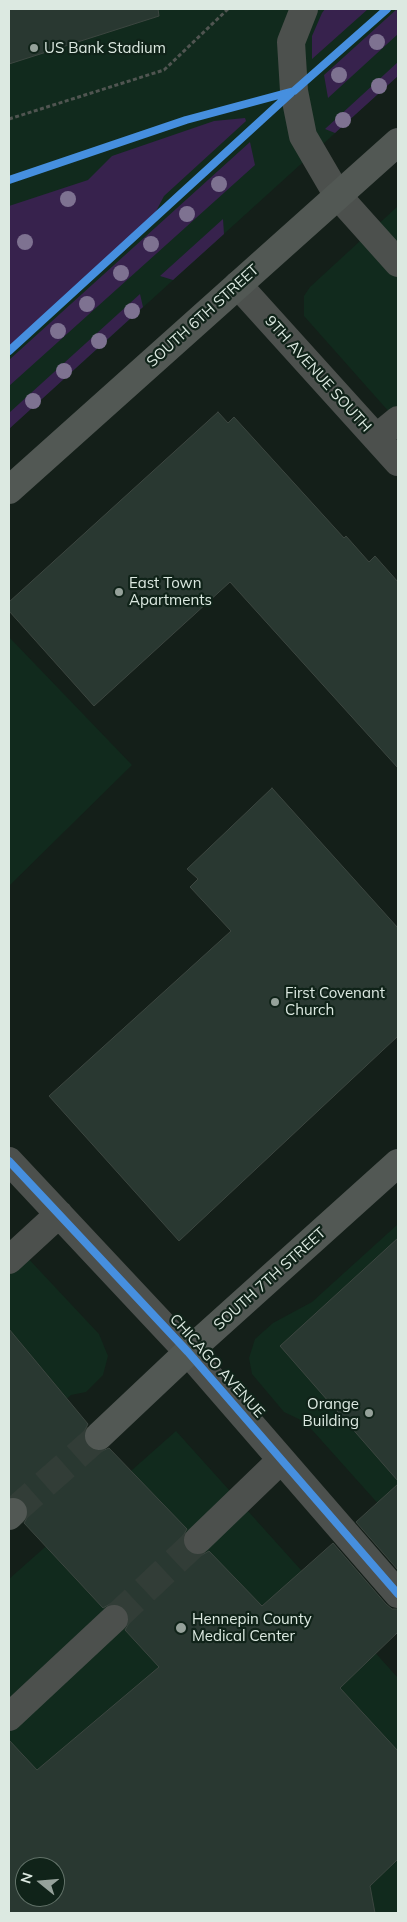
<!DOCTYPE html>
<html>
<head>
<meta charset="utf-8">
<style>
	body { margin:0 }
	#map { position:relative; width:407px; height:1922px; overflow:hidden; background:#141f19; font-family:Mulish,sans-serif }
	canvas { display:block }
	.frame { position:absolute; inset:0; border:10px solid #dce9e1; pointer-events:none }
	.north { position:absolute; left:15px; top:1857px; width:50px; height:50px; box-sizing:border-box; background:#102319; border:1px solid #627269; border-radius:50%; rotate:287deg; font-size:14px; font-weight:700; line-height:20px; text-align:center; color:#dce9e1 }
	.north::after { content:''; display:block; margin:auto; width:18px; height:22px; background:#96a29b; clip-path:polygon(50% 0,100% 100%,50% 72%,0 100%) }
</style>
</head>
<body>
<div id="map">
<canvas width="407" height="1922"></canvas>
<div class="frame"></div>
<div class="north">N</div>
</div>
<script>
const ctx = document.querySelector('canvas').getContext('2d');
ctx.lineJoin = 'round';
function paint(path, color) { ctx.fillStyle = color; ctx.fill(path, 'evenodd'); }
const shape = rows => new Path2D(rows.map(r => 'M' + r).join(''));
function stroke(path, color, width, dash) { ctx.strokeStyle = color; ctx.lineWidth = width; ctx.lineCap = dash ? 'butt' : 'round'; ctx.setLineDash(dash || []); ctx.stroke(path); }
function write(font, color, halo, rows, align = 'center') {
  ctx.font = font + ' Mulish,sans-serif'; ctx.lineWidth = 4.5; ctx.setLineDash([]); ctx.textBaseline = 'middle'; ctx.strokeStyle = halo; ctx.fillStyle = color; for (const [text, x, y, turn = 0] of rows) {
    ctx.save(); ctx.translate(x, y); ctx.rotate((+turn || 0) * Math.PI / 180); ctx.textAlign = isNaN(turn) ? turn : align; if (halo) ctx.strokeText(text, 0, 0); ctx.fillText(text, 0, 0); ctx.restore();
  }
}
const built = shape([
	[9,9,398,9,398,76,9,429],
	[398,206,398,422,304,316,304,296,310,287],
	[9,637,132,765,9,886],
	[398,1224,398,1526,305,1422,284,1412,252,1374,249,1358,255,1339,273,1323,312,1302],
	[9,1238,99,1334,108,1356,103,1375,86,1392,71,1395,9,1454],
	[176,1431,398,1678,398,1913,9,1913,9,1579],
	[25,1867,55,1867,55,1897,25,1897]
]);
const green = shape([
	[325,9,368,9,312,59,312,36,322,13],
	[397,9,398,34,328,98,324,75],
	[398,62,398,76,335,133,325,129],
	[245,118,246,121,164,196,152,219,9,348,9,206,88,180,112,156,214,121],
	[250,142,255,165,9,386,9,360],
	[223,219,224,234,173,280,160,276],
	[140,294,143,307,9,429,9,413]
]);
const building = shape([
	[9,9,158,9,159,16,9,64,9,9],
	[218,412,228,423,234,417,344,538,346,536,369,562,375,556,398,582,398,768,230,582,94,706,9,611,9,602,218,412],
	[272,788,398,928,398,1036,179,1241,49,1096,231,931,190,887,198,879,187,869,272,788],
	[398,1238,398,1481,280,1346,398,1238],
	[9,1329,88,1424,84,1432,84,1439,87,1446,95,1451,102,1451,109,1448,187,1529,183,1536,183,1543,186,1550,194,1555,202,1555,209,1551,262,1606,333,1543,386,1604,392,1609,398,1609,398,1632,340,1688,398,1751,398,1859,370,1886,375,1913,9,1913,9,1740,37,1770,159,1667,125,1630,129,1623,129,1616,126,1609,118,1604,110,1604,103,1608,24,1523,28,1516,28,1508,24,1501,17,1497,9,1497,9,1329],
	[25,1867,55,1867,55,1897,25,1897,25,1867],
	[398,1484,398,1570,356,1522,398,1484]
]);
const minorTunnel = shape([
	[114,1619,198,1540]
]);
const majorTunnel = shape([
	[13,1512,99,1436]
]);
const path = shape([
	[9,119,164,70,228,9]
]);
const minor = shape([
	[304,9,291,42,294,91,303,136,338,196,398,263],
	[238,285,398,462],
	[376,438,398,420],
	[9,1161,188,1352,398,1594],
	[9,1260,59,1214],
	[198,1540,281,1460],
	[9,1717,114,1619]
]);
const major = shape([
	[9,490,398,142],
	[99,1436,188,1352,398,1163],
	[9,1516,13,1512]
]);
const cycleway = shape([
	[9,180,186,120,294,91,387,9],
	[9,351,291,93],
	[9,1161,188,1352,398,1594]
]);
const trees = [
	[377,42],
	[339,75],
	[379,86],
	[343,120],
	[219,184],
	[68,199],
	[187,214],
	[25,242],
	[151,244],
	[121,273],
	[87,304],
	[132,311],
	[58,331],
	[99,341],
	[64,371],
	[33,401]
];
const markers = [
	[34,48,5,"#96a29b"],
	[119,592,5,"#96a29b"],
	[275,1002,5,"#96a29b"],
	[369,1413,5,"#96a29b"],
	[181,1628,6,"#96a29b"]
];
const poiNames = [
	["US Bank Stadium",44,48],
	["East Town",129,583],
	["Apartments",129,600],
	["First Covenant",285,993],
	["Church",285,1010],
	["Orange",359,1404,"right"],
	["Building",359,1421,"right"],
	["Hennepin County",192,1619],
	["Medical Center",192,1636]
];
const streetNames = [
	["SOUTH 6TH STREET",203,316,-42],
	["9TH AVENUE SOUTH",318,374,48],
	["SOUTH 7TH STREET",270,1279,-42],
	["CHICAGO AVENUE",217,1366,48]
];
paint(built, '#112a1d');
paint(green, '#37224d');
paint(building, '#293831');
stroke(building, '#3c4640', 1);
stroke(minorTunnel, '#323d37', 28, [28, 14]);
stroke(majorTunnel, '#323d37', 28, [28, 14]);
stroke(path, '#505551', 3, [4, 2.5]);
stroke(minor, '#4c504d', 28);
stroke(major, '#525854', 28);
stroke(cycleway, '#468fdf', 8);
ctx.fillStyle = '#7e7291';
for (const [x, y] of trees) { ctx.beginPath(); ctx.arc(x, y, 8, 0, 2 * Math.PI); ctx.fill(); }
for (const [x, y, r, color] of markers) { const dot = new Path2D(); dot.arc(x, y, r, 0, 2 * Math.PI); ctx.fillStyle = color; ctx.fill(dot); stroke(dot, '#102319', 2); }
write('15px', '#dce9e1', '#102319', poiNames, 'left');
write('15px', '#dce9e1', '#102319', streetNames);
</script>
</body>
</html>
